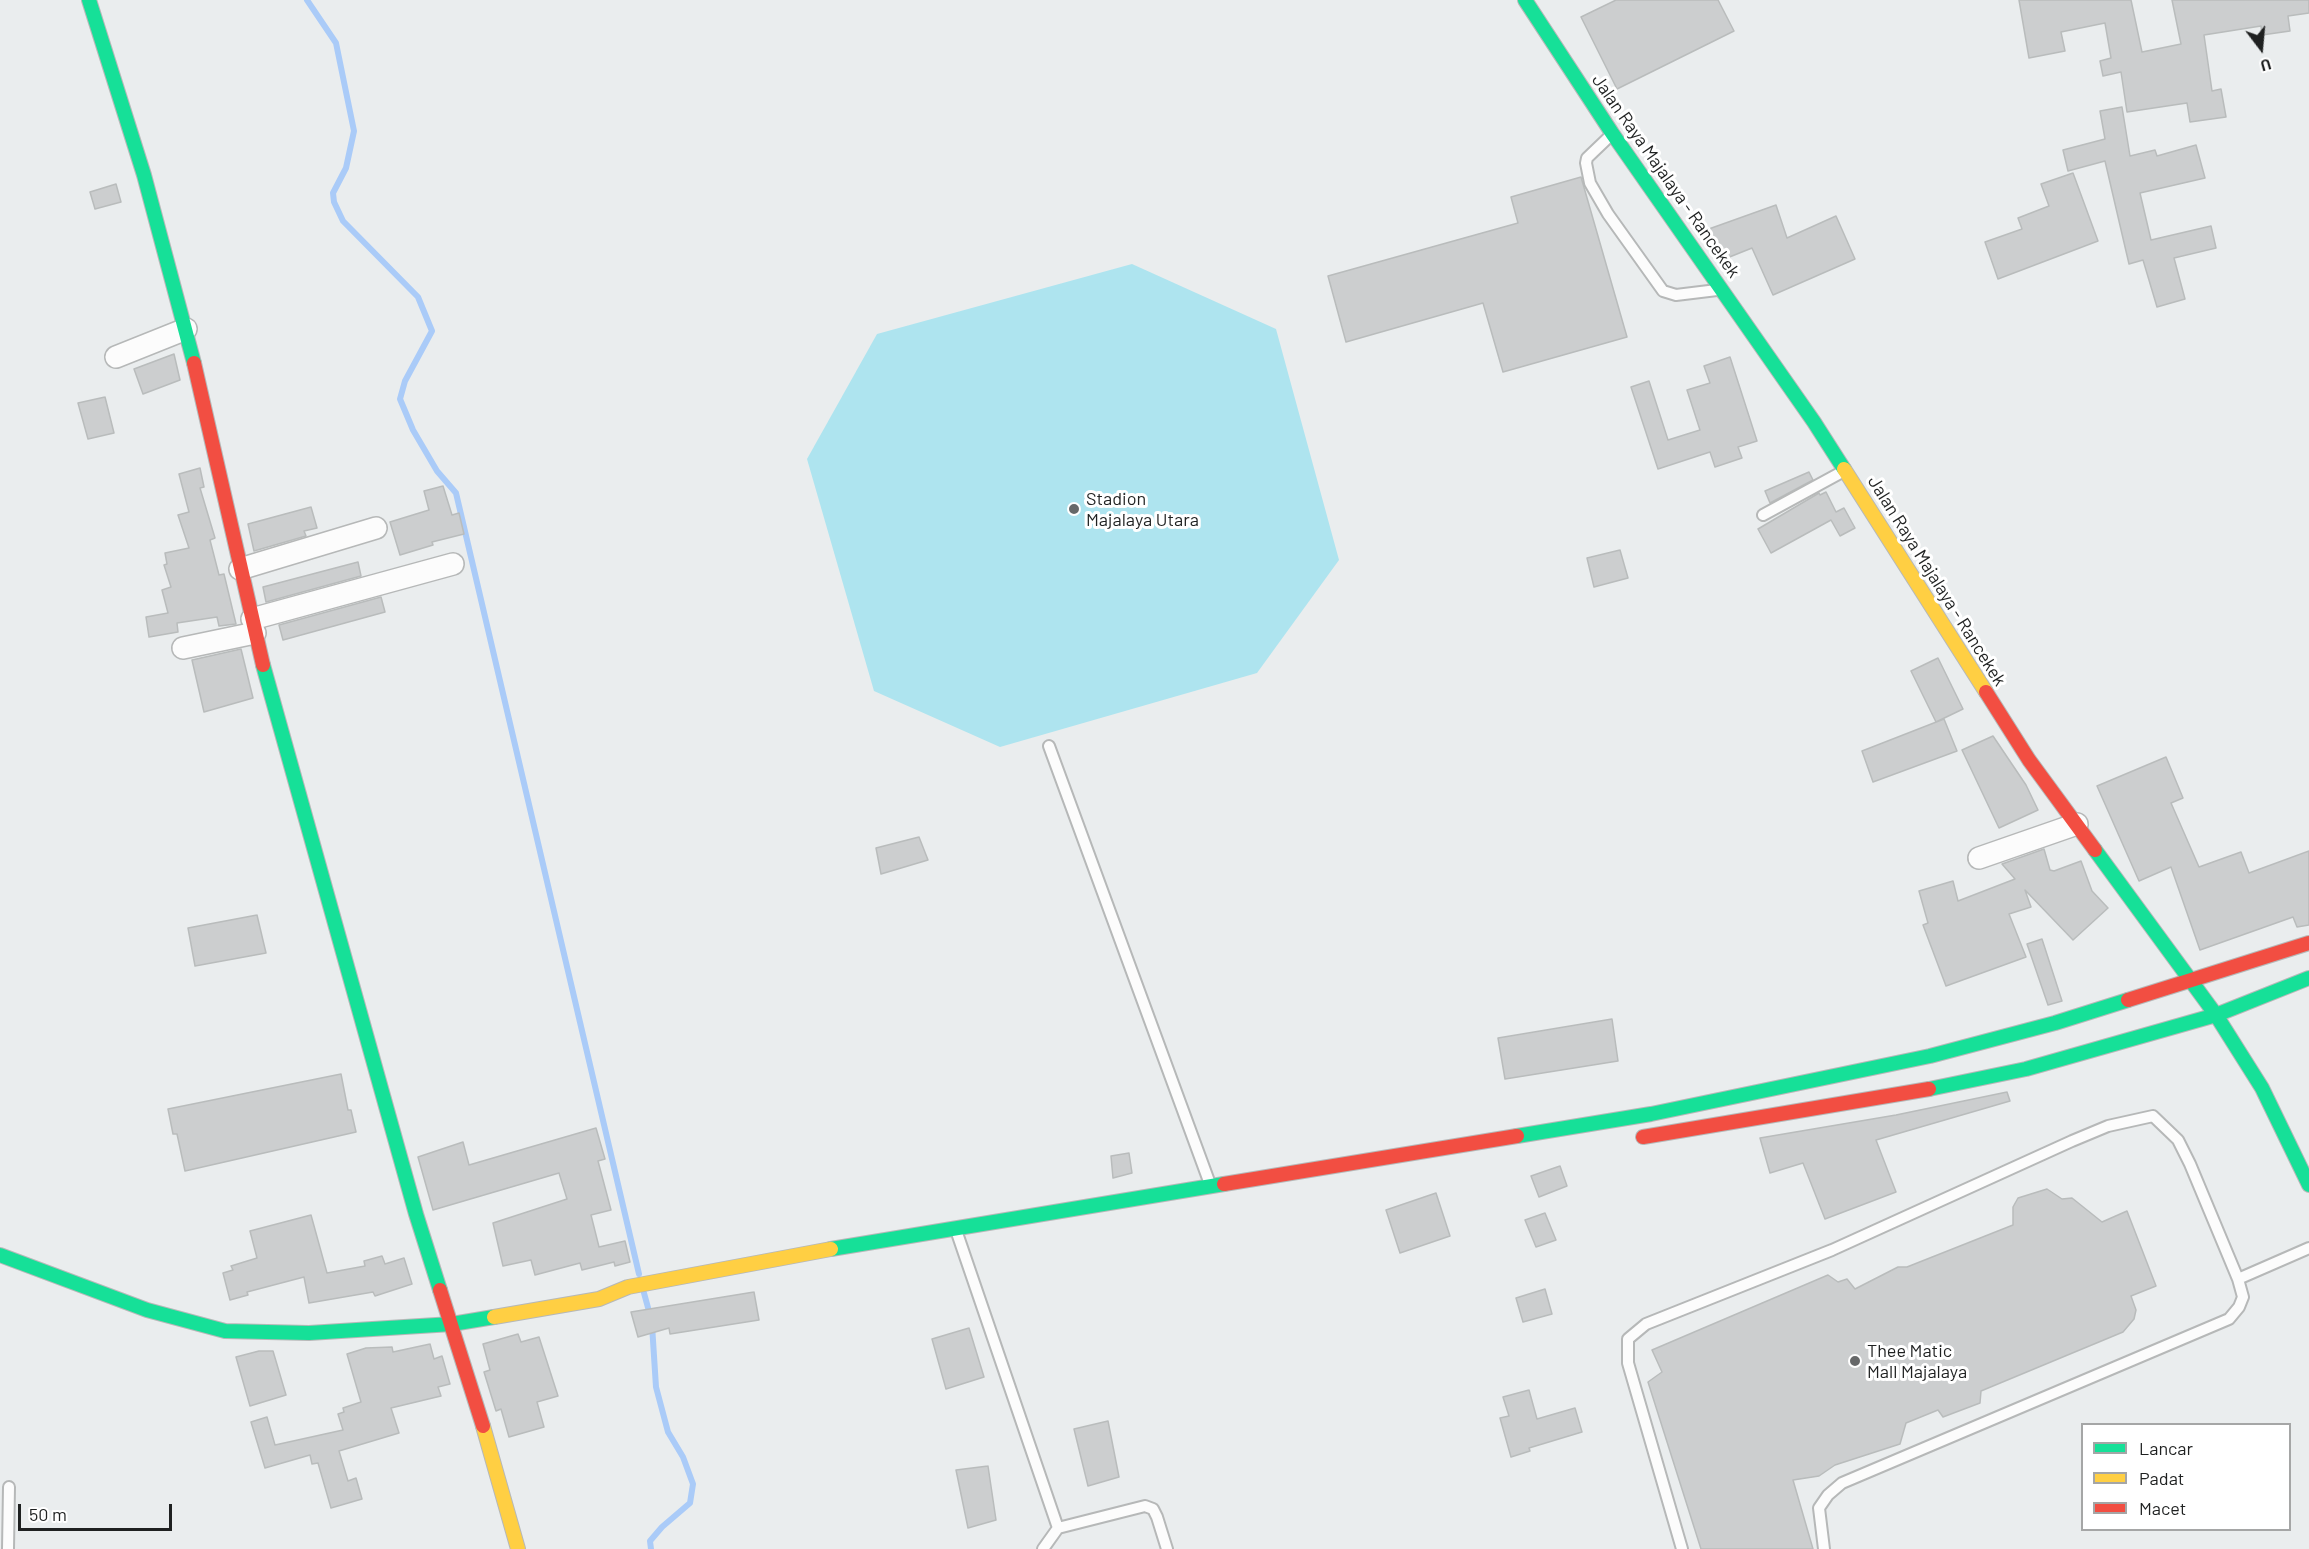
<!DOCTYPE html>
<html>
<head>
<meta charset="utf-8">
<style>
	body { margin:0 }
	#map { position:relative; width:2309px; height:1549px; overflow:hidden; background:#eaedee; font-family:Barlow,sans-serif }
	canvas { display:block }
	.legend { position:absolute; left:2081px; top:1423px; width:210px; height:108px; box-sizing:border-box; background:#fff; border:2px solid #a5a6a6; margin:0; padding:8px 10px; list-style:none; font-size:18px; color:#1f2121 }
	.legend li { display:flex; align-items:center; gap:12px; height:30px }
	.legend b { width:30px; border:2px solid #a5a6a6 }
	.north { position:absolute; left:2231px; top:18px; width:60px; height:60px; -webkit-text-stroke:4px #fff; paint-order:stroke; rotate:164deg; font-size:16px; font-weight:700; line-height:24px; text-align:center; color:#1f2121 }
	.north::after { content:''; display:block; margin:auto; width:21px; height:27px; background:#1f2121; clip-path:polygon(50% 0,100% 100%,50% 72%,0 100%) }
	.scale { position:absolute; left:18px; top:1504px; width:154px; height:27px; box-sizing:border-box; border:3px solid #1f2121; border-top:0; padding-left:8px; font-size:18px; line-height:21px; white-space:nowrap; color:#1f2121; -webkit-text-stroke:4px #fff; paint-order:stroke }
</style>
</head>
<body>
<div id="map">
<canvas width="2309" height="1549"></canvas>
<ul class="legend">
<li><b style="height:8px;background:#16e098"></b>Lancar</li>
<li><b style="height:8px;background:#ffcf43"></b>Padat</li>
<li><b style="height:8px;background:#f24e42"></b>Macet</li>
</ul>
<div class="north">U</div>
<div class="scale">50 m</div>
</div>
<script>
const ctx = document.querySelector('canvas').getContext('2d');
ctx.lineJoin = 'round';
function paint(path, color) { ctx.fillStyle = color; ctx.fill(path, 'evenodd'); }
const shape = rows => new Path2D(rows.map(r => 'M' + r).join(''));
function stroke(path, color, width, dash) { ctx.strokeStyle = color; ctx.lineWidth = width; ctx.lineCap = dash ? 'butt' : 'round'; ctx.setLineDash(dash || []); ctx.stroke(path); }
function write(font, color, halo, rows, align = 'center') {
  ctx.font = font + ' Barlow,sans-serif'; ctx.lineWidth = 6; ctx.setLineDash([]); ctx.textBaseline = 'middle'; ctx.strokeStyle = halo; ctx.fillStyle = color; for (const [text, x, y, turn = 0] of rows) {
    ctx.save(); ctx.translate(x, y); ctx.rotate((+turn || 0) * Math.PI / 180); ctx.textAlign = isNaN(turn) ? turn : align; if (halo) ctx.strokeText(text, 0, 0); ctx.fillText(text, 0, 0); ctx.restore();
  }
}
const green = shape([
	[1132,264,1276,329,1339,560,1257,673,1000,747,874,691,807,459,877,334]
]);
const stream = shape([
	[307,0,336,43,354,131,346,168,333,193,334,202,343,221,418,297,432,331,405,381,400,399,413,430,437,471,456,493,639,1274],
	[644,1293,650,1315],
	[651,1549,650,1541,662,1527,690,1503,693,1484,683,1457,668,1432,656,1387,652,1325]
]);
const building = shape([
	[1616,0,1718,0,1734,31,1617,89,1581,17,1616,0],
	[2019,0,2131,0,2142,52,2181,44,2172,0,2309,0,2309,13,2288,16,2290,31,2262,35,2261,26,2204,35,2212,91,2221,89,2226,117,2190,122,2187,103,2127,112,2121,72,2103,76,2100,61,2111,58,2105,23,2061,32,2065,51,2029,58,2019,0],
	[2122,107,2130,156,2155,150,2157,156,2196,145,2205,178,2140,193,2151,240,2211,226,2216,248,2174,258,2185,299,2157,307,2143,260,2129,264,2105,161,2068,171,2063,150,2105,139,2100,111,2122,107],
	[2073,173,2098,241,1998,279,1985,242,2022,229,2018,218,2049,206,2041,184,2073,173],
	[1581,177,1627,337,1503,372,1483,303,1346,342,1328,276,1518,223,1511,197,1581,177],
	[116,184,121,202,95,209,90,192,116,184],
	[1776,205,1787,238,1836,216,1855,259,1773,295,1752,248,1722,260,1706,230,1776,205],
	[174,354,180,380,143,394,134,369,174,354],
	[1730,357,1757,441,1738,447,1742,458,1715,467,1710,452,1658,469,1631,387,1649,381,1668,440,1700,430,1687,390,1710,383,1704,366,1730,357],
	[105,397,114,433,88,439,78,403,105,397],
	[200,468,204,487,200,488,215,538,210,540,219,575,224,574,236,624,219,626,217,617,177,623,178,632,149,637,146,617,168,613,162,590,171,587,164,565,167,564,165,553,189,548,178,515,189,512,179,474,200,468],
	[1809,472,1813,480,1770,503,1765,491,1809,472],
	[443,486,452,515,459,513,464,534,432,542,433,545,400,555,390,522,429,510,424,491,443,486],
	[1826,492,1836,512,1844,508,1855,528,1840,536,1831,520,1771,553,1758,529,1819,493,1820,495,1826,492],
	[311,507,317,528,304,531,306,536,254,551,248,524,311,507],
	[1620,550,1628,578,1594,587,1587,558,1620,550],
	[358,562,361,576,266,602,263,587,358,562],
	[381,597,385,612,283,640,279,625,381,597],
	[241,649,253,698,204,712,192,660,241,649],
	[1938,658,1963,709,1936,722,1911,671,1938,658],
	[1944,719,1957,751,1873,782,1862,751,1944,719],
	[1993,736,2026,785,2038,810,1999,828,1962,750,1993,736],
	[2166,757,2183,798,2171,803,2199,867,2241,852,2249,873,2309,851,2309,925,2297,927,2293,917,2200,950,2171,867,2139,881,2097,786,2166,757],
	[919,837,928,860,881,874,876,848,919,837],
	[2044,849,2050,870,2054,871,2081,861,2092,891,2108,908,2073,940,2025,890,2031,907,2009,914,2026,957,1946,986,1923,925,1928,923,1919,891,1953,881,1958,901,2015,879,2002,864,2044,849],
	[257,915,266,953,195,966,188,928,257,915],
	[2042,939,2062,1001,2048,1005,2027,944,2042,939],
	[1612,1019,1618,1061,1505,1079,1498,1038,1612,1019],
	[341,1074,348,1110,351,1110,356,1132,185,1171,177,1134,173,1134,168,1109,341,1074],
	[2007,1092,2010,1101,1876,1140,1896,1192,1825,1219,1803,1163,1770,1173,1760,1138,1896,1115,2007,1092],
	[596,1128,605,1159,598,1161,611,1210,591,1215,599,1247,625,1241,630,1262,615,1266,614,1262,582,1270,580,1263,535,1275,531,1260,503,1266,493,1223,567,1199,559,1173,433,1210,418,1157,463,1142,469,1165,596,1128],
	[1129,1153,1132,1173,1113,1178,1111,1156,1129,1153],
	[1560,1166,1567,1186,1539,1197,1531,1176,1560,1166],
	[2047,1189,2062,1199,2072,1198,2102,1222,2127,1211,2156,1286,2131,1296,2136,1310,2134,1319,2123,1332,1981,1391,1980,1403,1943,1417,1938,1410,1906,1423,1900,1444,1835,1465,1819,1476,1793,1480,1813,1549,1701,1549,1648,1382,1662,1372,1652,1350,1828,1275,1838,1282,1847,1279,1855,1289,1898,1267,1907,1267,2013,1225,2013,1207,2018,1198,2047,1189],
	[1436,1193,1450,1236,1400,1253,1386,1210,1436,1193],
	[1545,1213,1556,1240,1536,1247,1525,1220,1545,1213],
	[311,1215,327,1273,365,1266,364,1261,382,1256,385,1264,404,1258,412,1284,375,1296,373,1292,309,1303,304,1277,247,1292,248,1295,230,1300,223,1273,233,1270,231,1266,257,1258,250,1231,311,1215],
	[1545,1289,1552,1314,1523,1322,1516,1298,1545,1289],
	[754,1292,759,1320,670,1334,669,1328,638,1337,631,1312,754,1292],
	[969,1328,984,1377,946,1389,932,1339,969,1328],
	[518,1334,521,1342,539,1337,558,1396,537,1402,544,1427,509,1437,501,1409,496,1411,484,1372,490,1370,483,1344,518,1334],
	[430,1344,434,1359,442,1356,450,1384,438,1387,441,1396,391,1408,399,1433,339,1451,348,1481,356,1478,362,1499,331,1508,318,1463,312,1464,310,1455,265,1468,251,1422,267,1417,275,1445,343,1430,338,1414,344,1412,343,1408,361,1402,347,1354,366,1348,392,1347,393,1352,430,1344],
	[259,1351,273,1351,286,1395,250,1406,236,1357,259,1351],
	[1529,1390,1537,1419,1575,1408,1582,1432,1529,1448,1530,1451,1511,1457,1500,1418,1509,1416,1503,1397,1529,1390],
	[1108,1421,1119,1477,1088,1486,1074,1429,1108,1421],
	[988,1466,996,1520,968,1528,956,1470,988,1466]
]);
const lane = shape([
	[1610,136,1587,158,1586,163,1590,183,1608,214,1663,291,1676,295,1717,290],
	[1763,515,1842,472],
	[1049,746,1210,1184],
	[956,1230,1058,1528],
	[2238,1279,2309,1248],
	[8,1549,9,1487],
	[1043,1549,1058,1528,1145,1506,1153,1509,1157,1517,1167,1549],
	[1682,1549,1628,1363,1628,1339,1646,1324,1832,1250,2072,1141,2108,1126,2153,1116,2178,1140,2190,1164,2238,1279,2243,1297,2239,1307,2229,1319,1842,1483,1828,1495,1819,1508,1824,1549]
]);
const street = shape([
	[116,357,186,329],
	[240,569,376,528],
	[252,619,453,564],
	[183,648,255,633],
	[1979,858,2077,824]
]);
const fast = shape([
	[89,0,144,175,194,363],
	[1525,0,1612,133,1814,422,1844,469],
	[263,665,416,1214,440,1290],
	[2095,850,2216,1015,2262,1088,2309,1185],
	[1929,1089,2026,1069,2216,1015,2309,978],
	[1517,1136,1651,1114,1930,1056,2055,1023,2128,1000],
	[831,1249,1224,1184],
	[0,1255,147,1310,225,1331,309,1333,452,1324,494,1317]
]);
const slow = shape([
	[1844,469,1986,692],
	[494,1317,599,1299,628,1287,831,1249],
	[483,1426,518,1549]
]);
const jam = shape([
	[194,363,263,665],
	[1986,692,2029,760,2095,850],
	[2128,1000,2309,943],
	[1643,1137,1929,1089],
	[1224,1184,1517,1136],
	[440,1290,483,1426]
]);
const markers = [
	[1074,509,6,"#666869"],
	[1855,1361,6,"#666869"]
];
const streetNames = [
	["Jalan Raya Majalaya - Rancekek",1666,176,55],
	["Jalan Raya Majalaya - Rancekek",1937,581,58]
];
const poiNames = [
	["Stadion",1086,499],
	["Majalaya Utara",1086,520],
	["Thee Matic",1867,1351],
	["Mall Majalaya",1867,1372]
];
paint(green, '#aee4ef');
stroke(stream, '#aacbf8', 6);
paint(building, '#cccecf');
stroke(building, '#b9bcbc', 1.5);
stroke(lane, '#b6b8b8', 14);
stroke(street, '#b6b8b8', 24);
stroke(fast, '#b6b8b8', 16);
stroke(slow, '#b6b8b8', 16);
stroke(jam, '#b6b8b8', 16);
stroke(lane, '#fcfcfc', 10);
stroke(street, '#fcfcfc', 21);
stroke(fast, '#16e098', 14);
stroke(slow, '#ffcf43', 14);
stroke(jam, '#f24e42', 14);
for (const [x, y, r, color] of markers) { const dot = new Path2D(); dot.arc(x, y, r, 0, 2 * Math.PI); ctx.fillStyle = color; ctx.fill(dot); stroke(dot, '#fff', 2); }
write('18px', '#1f2121', '#fff', streetNames);
write('18px', '#1f2121', '#fff', poiNames, 'left');
</script>
</body>
</html>
